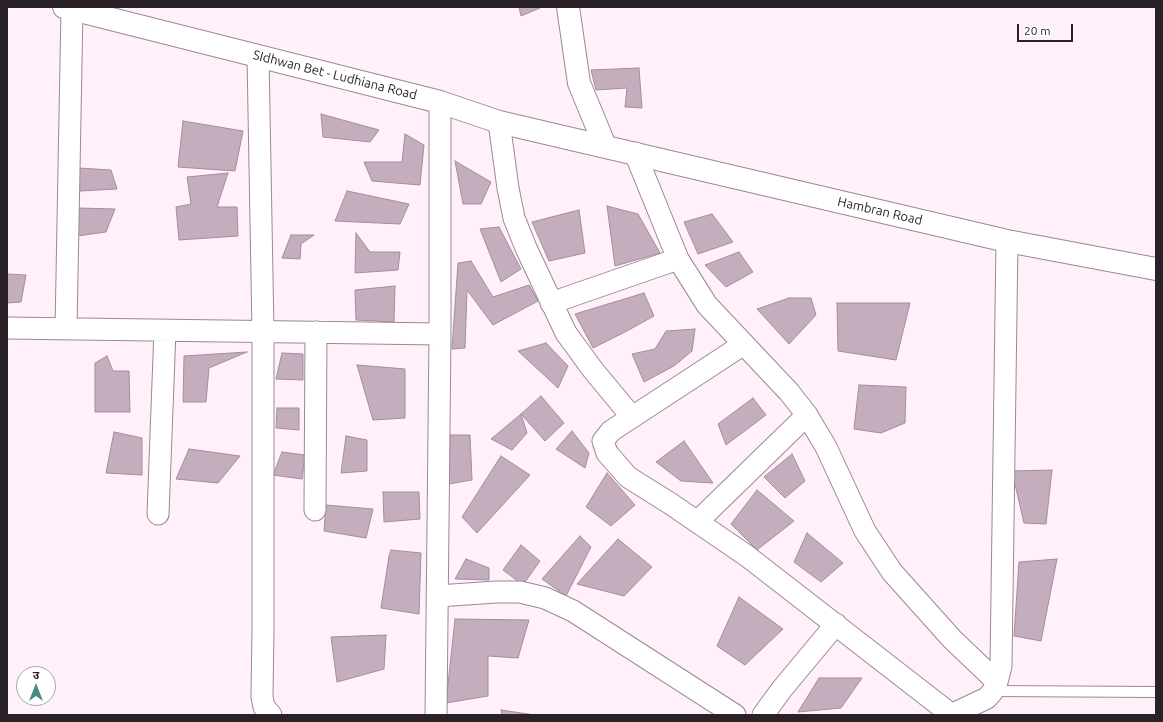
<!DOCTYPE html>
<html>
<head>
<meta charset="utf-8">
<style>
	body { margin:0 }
	#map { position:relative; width:1163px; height:722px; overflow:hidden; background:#fff0fa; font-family:Ubuntu,"Noto Sans Devanagari",sans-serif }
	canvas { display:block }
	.frame { position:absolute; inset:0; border:8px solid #2b2229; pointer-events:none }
	.north { position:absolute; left:16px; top:666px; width:40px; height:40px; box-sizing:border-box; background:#fff; border:1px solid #aaa7a9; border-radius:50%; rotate:0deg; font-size:11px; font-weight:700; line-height:16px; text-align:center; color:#2b2229 }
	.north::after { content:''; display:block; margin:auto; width:14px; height:18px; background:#448b86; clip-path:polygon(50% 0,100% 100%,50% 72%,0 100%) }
	.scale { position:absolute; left:1017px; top:24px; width:56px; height:18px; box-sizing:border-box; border:2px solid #2b2229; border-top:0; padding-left:5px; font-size:12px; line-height:14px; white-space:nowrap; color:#2b2229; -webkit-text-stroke:3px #fff; paint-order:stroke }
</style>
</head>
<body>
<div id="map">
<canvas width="1163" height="722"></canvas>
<div class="frame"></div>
<div class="north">उ</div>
<div class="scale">20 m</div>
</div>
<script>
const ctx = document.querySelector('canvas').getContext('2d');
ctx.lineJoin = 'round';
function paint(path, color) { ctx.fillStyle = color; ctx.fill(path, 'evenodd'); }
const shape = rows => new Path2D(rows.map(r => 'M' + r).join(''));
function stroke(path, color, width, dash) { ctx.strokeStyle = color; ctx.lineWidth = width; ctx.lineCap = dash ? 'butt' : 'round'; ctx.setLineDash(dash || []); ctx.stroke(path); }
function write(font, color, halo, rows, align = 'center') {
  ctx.font = font + ' Ubuntu,sans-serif'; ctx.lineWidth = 3; ctx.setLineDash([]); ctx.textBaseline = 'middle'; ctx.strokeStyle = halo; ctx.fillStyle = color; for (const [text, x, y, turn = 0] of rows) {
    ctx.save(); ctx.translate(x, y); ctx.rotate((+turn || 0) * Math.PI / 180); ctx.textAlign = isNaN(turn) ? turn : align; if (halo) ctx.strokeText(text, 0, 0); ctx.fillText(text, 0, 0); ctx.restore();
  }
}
const building = shape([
	[519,7,539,7,540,8,521,16,519,7],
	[639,68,642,108,625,107,627,88,596,90,591,70,639,68],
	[321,114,379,130,370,142,323,137,321,114],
	[183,121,243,131,235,171,178,167,183,121],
	[405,134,424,145,420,185,372,181,364,162,402,162,405,134],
	[455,161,491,182,481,204,463,204,455,161],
	[78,168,111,170,117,189,80,191,78,168],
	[228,173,217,207,237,207,238,236,179,240,176,207,191,204,187,177,228,173],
	[347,191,409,204,400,224,335,221,347,191],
	[607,206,638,214,660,253,615,266,607,206],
	[77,208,115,209,106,232,77,236,77,208],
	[579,210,585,253,549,261,532,222,579,210],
	[712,214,733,242,698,254,684,222,712,214],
	[499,227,521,269,501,282,480,229,499,227],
	[356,233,370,252,400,252,398,270,355,273,356,233],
	[291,235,314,235,301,244,300,259,282,258,291,235],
	[739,252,753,272,726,287,705,265,739,252],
	[471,261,493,297,529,285,538,301,493,325,467,290,465,348,452,349,458,263,471,261],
	[7,274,26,275,21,302,7,303,7,274],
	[395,286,394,322,356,320,355,290,395,286],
	[644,293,654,316,625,332,593,348,575,314,644,293],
	[789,298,811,298,816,315,789,344,757,309,789,298],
	[837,303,910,303,896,360,838,351,837,303],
	[695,329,692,351,674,366,644,382,632,354,655,349,666,331,695,329],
	[546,343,568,366,558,388,518,351,546,343],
	[247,352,209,368,206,402,183,402,184,356,247,352],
	[282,353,303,354,303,380,276,379,282,353],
	[107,356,113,371,129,371,130,412,95,412,95,363,107,356],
	[357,365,405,369,405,418,373,420,357,365],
	[859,385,906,387,905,423,881,433,854,429,859,385],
	[541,396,564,423,545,441,521,414,541,396],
	[753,398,766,415,726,445,718,424,753,398],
	[277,408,299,408,299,430,276,428,277,408],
	[521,414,527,433,512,450,491,439,521,414],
	[572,431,589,453,585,468,556,449,572,431],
	[114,432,142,438,142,475,106,473,114,432],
	[450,435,470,435,472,480,449,484,450,435],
	[346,436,367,440,367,471,341,473,346,436],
	[684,441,713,483,681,481,656,462,684,441],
	[189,449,240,456,218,483,176,479,189,449],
	[282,452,305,455,302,479,273,475,282,452],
	[792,454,805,481,785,498,764,477,792,454],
	[501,456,530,475,477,533,462,517,501,456],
	[1052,470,1046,524,1024,523,1012,471,1052,470],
	[607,473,635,505,611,526,586,507,607,473],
	[757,490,794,521,757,550,731,524,757,490],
	[383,492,419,492,420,519,384,522,383,492],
	[326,505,373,509,366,538,324,531,326,505],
	[807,533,843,563,821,582,794,562,807,533],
	[580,536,591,547,566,596,542,579,580,536],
	[618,539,652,567,624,596,577,584,618,539],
	[521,545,540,561,523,585,503,570,521,545],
	[391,550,421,553,419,614,381,608,389,556,391,550],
	[466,559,489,568,489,580,455,579,466,559],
	[1057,559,1041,641,1014,636,1019,562,1057,559],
	[739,597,783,629,745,665,717,646,739,597],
	[455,619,529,620,518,658,488,656,488,696,446,703,455,619],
	[386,635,384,669,337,682,331,637,386,635],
	[819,678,862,678,841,708,798,712,819,678],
	[501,710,535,715,502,715,501,710]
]);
const service = shape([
	[993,691,1156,692]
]);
const minor = shape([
	[258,56,263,332,263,629,262,697,264,707,271,715],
	[499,122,508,188,514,218,526,248,566,333,593,370,632,417],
	[635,153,678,259,707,305,789,392,807,415,826,447,865,531,892,572,952,639,997,682],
	[551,303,678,259],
	[7,328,440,334],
	[66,329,72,9],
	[744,344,611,431,603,441,607,453,628,477,671,504,747,556,952,715],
	[315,510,316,332],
	[158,514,165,330],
	[697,522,807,415],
	[438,596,496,592,520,592,545,598,573,611,735,715],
	[436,715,440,334,440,102],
	[763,715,782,689,836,624],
	[951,715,987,698,993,691,997,682,1001,666,1007,241]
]);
const tertiary = shape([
	[568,7,579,83,605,146]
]);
const secondary = shape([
	[64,7,440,102,499,122,1007,241,1156,269]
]);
const streetNames = [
	["SIdhwan Bet - Ludhiana Road",335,75,14],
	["Hambran Road",880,211,13]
];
paint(building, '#c4adbc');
stroke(building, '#a48d9d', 1);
stroke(service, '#9d8796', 12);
stroke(minor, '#9d8796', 23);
stroke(tertiary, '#9d8796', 24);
stroke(secondary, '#9d8796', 24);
stroke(service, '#fff', 10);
stroke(minor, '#fff', 21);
stroke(tertiary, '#fff', 22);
stroke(secondary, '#fff', 22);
write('13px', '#2b2229', '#fff', streetNames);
</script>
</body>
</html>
